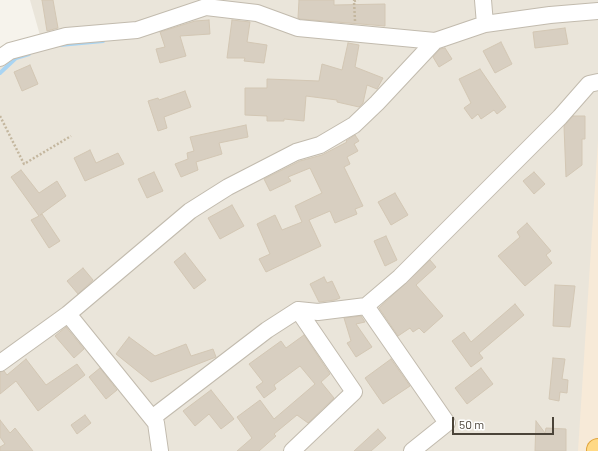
<!DOCTYPE html>
<html>
<head>
<meta charset="utf-8">
<style>
	body { margin:0 }
	#map { position:relative; width:598px; height:451px; overflow:hidden; background:#f6f3ec; font-family:Barlow,sans-serif }
	canvas { display:block }
	.scale { position:absolute; left:452px; top:417px; width:102px; height:18px; box-sizing:border-box; border:2px solid #4b4439; border-top:0; padding-left:5px; font-size:12px; line-height:14px; white-space:nowrap; color:#4b4439; -webkit-text-stroke:3px #fff; paint-order:stroke }
</style>
</head>
<body>
<div id="map">
<canvas width="598" height="451"></canvas>
<div class="scale">50 m</div>
</div>
<script>
const ctx = document.querySelector('canvas').getContext('2d');
ctx.lineJoin = 'round';
function paint(path, color) { ctx.fillStyle = color; ctx.fill(path, 'evenodd'); }
const shape = rows => new Path2D(rows.map(r => 'M' + r).join(''));
function stroke(path, color, width, dash) { ctx.strokeStyle = color; ctx.lineWidth = width; ctx.lineCap = dash ? 'butt' : 'round'; ctx.setLineDash(dash || []); ctx.stroke(path); }
const residential = shape([
	[30,0,598,0,598,451,0,451,0,63,43,46]
]);
const commercial = shape([
	[598,140,598,451,578,451]
]);
const stream = shape([
	[60,45,103,41],
	[0,73,16,58,29,54]
]);
const building = shape([
	[42,0,53,0,58,28,47,31,42,0],
	[299,0,334,0,334,5,385,4,385,26,300,19,298,18,299,0],
	[209,20,210,34,180,36,186,56,160,63,156,49,165,47,160,32,195,21,209,20],
	[232,20,250,22,247,42,267,45,264,63,244,61,245,58,227,58,232,20],
	[565,28,568,44,535,48,533,32,565,28],
	[501,42,512,64,495,73,483,51,501,42],
	[348,43,359,45,355,67,383,78,377,89,367,85,363,103,359,107,337,102,337,100,306,96,304,121,284,119,284,121,267,121,267,116,245,115,245,88,267,88,267,79,319,81,322,64,342,70,348,43],
	[445,48,452,59,439,67,433,57,440,49,445,48],
	[30,65,38,84,22,91,14,72,30,65],
	[480,69,506,107,497,114,494,110,481,119,478,114,472,119,464,108,471,103,459,79,480,69],
	[185,91,191,107,164,117,167,128,158,131,148,101,158,98,159,100,185,91],
	[573,116,585,116,585,139,582,139,582,165,566,177,564,126,573,116],
	[246,125,248,137,219,143,222,154,196,162,198,170,181,177,175,164,188,159,187,153,194,151,190,137,246,125],
	[355,135,359,141,354,144,358,151,347,157,350,164,344,167,363,206,355,209,357,214,335,223,330,211,309,220,321,246,266,272,259,259,270,254,257,224,275,215,282,230,302,222,295,206,322,193,310,168,288,177,291,181,270,191,264,179,300,161,322,155,347,142,346,141,355,135],
	[90,150,96,163,118,153,124,164,85,181,74,158,90,150],
	[21,170,39,193,57,181,66,196,40,215,42,214,60,241,49,248,31,220,39,216,11,177,21,170],
	[154,172,163,191,147,198,138,179,154,172],
	[534,172,545,184,534,194,523,181,534,172],
	[395,193,408,215,391,225,378,202,395,193],
	[232,205,244,226,220,239,208,218,232,205],
	[527,223,551,251,546,255,552,263,525,286,498,256,520,237,517,232,527,223],
	[386,236,397,260,385,266,374,241,386,236],
	[185,253,206,280,194,289,174,262,185,253],
	[430,260,436,267,416,285,443,316,424,333,419,328,413,332,410,328,398,336,379,308,430,260],
	[83,268,93,280,78,294,67,281,83,268],
	[324,277,327,283,332,281,340,298,335,300,319,302,310,284,324,277],
	[555,285,575,286,570,327,553,326,555,285],
	[515,304,524,315,479,353,483,358,471,367,452,341,464,332,471,342,515,304],
	[361,316,365,322,356,324,372,347,356,357,347,343,351,341,344,318,361,316],
	[66,327,84,349,74,358,55,336,66,327],
	[304,335,330,374,321,382,334,398,308,423,297,415,274,434,276,436,259,451,237,451,252,438,237,417,260,400,274,419,315,384,300,366,274,385,276,389,264,398,256,387,263,382,249,364,281,341,286,348,304,335],
	[129,337,155,356,186,344,191,356,213,349,216,357,151,382,116,354,129,337],
	[553,358,565,359,562,379,568,380,567,393,560,392,559,401,549,399,553,358],
	[26,359,46,385,77,364,85,375,38,411,16,381,0,394,0,372,4,371,7,375,26,359],
	[391,359,410,386,383,404,365,378,391,359],
	[100,368,117,390,106,399,89,377,100,368],
	[481,368,493,384,467,404,455,388,481,368],
	[211,390,234,419,221,429,209,414,195,426,183,411,211,390],
	[85,415,91,423,77,434,71,425,85,415],
	[0,420,10,433,15,428,33,451,0,451,0,447,5,444,0,437,0,420],
	[536,421,545,433,546,428,566,429,566,451,535,451,536,421],
	[378,429,386,438,371,451,354,451,378,429]
]);
const path = shape([
	[355,21,354,1,358,0],
	[0,116,24,164,71,136]
]);
const minor = shape([
	[483,0,485,24],
	[0,58,10,51,66,36,137,30,206,7,257,13,298,28,435,41],
	[366,306,447,423,412,451],
	[68,314,156,423,160,451],
	[0,363,68,314,190,211,228,187,296,152,320,145,354,125,377,103,435,41,485,24,550,15,598,11],
	[152,418,267,330,298,310,318,312,366,306,400,277,560,117,589,84,598,82],
	[292,451,354,392,298,310]
]);
const trunk = shape([
	[598,451,598,450]
]);
paint(residential, '#eae5da');
paint(commercial, '#f7ead8');
stroke(stream, '#a9d4f2', 4);
paint(building, '#d8cfc1');
stroke(building, '#d3c7b4', 1);
stroke(minor, '#c2bbae', 18);
stroke(trunk, '#e0a43c', 24);
stroke(path, '#c4b79f', 2.5, [2, 2]);
stroke(minor, '#fff', 16);
stroke(trunk, '#ffd985', 22);
</script>
</body>
</html>
